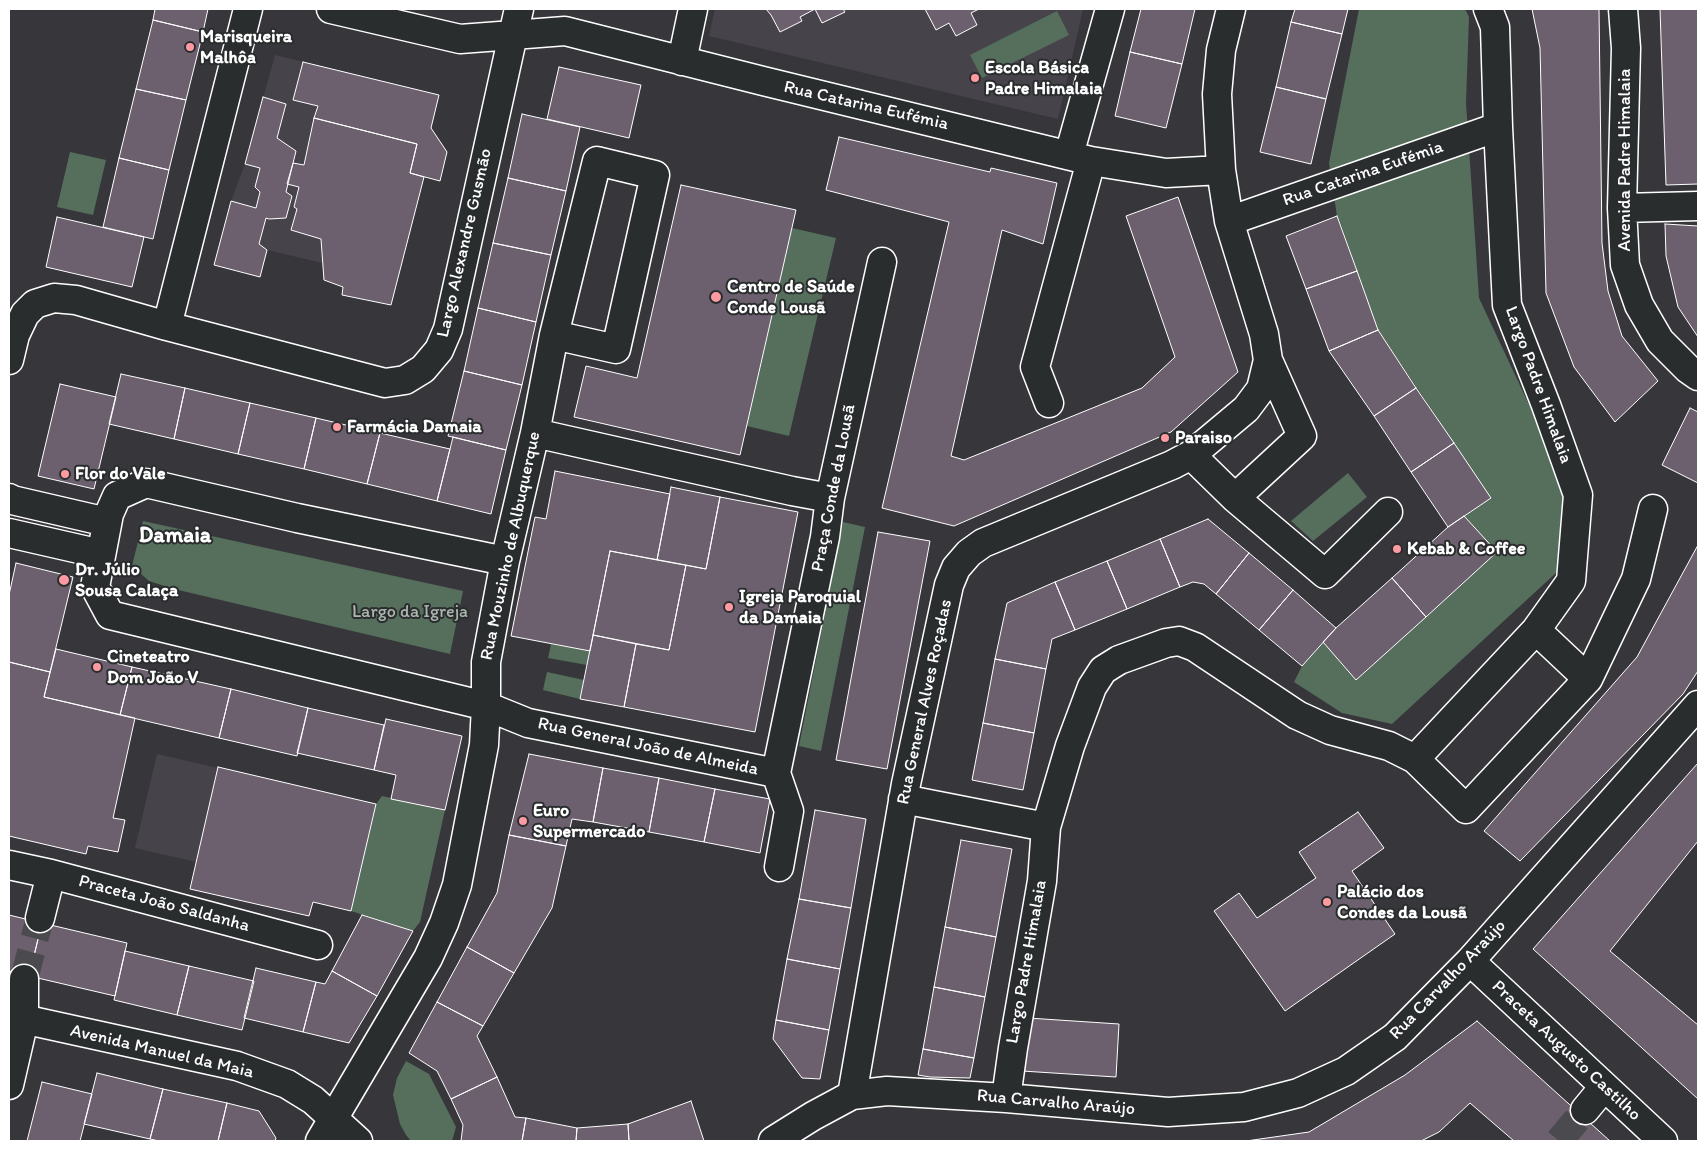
<!DOCTYPE html>
<html>
<head>
<meta charset="utf-8">
<style>
	body { margin:0 }
	#map { position:relative; width:1707px; height:1150px; overflow:hidden; background:#37373b; font-family:Itim,sans-serif }
	canvas { display:block }
	.frame { position:absolute; inset:0; border:10px solid #fff; pointer-events:none }
</style>
</head>
<body>
<div id="map">
<canvas width="1707" height="1150"></canvas>
<div class="frame"></div>
</div>
<script>
const ctx = document.querySelector('canvas').getContext('2d');
ctx.lineJoin = 'round';
function paint(path, color) { ctx.fillStyle = color; ctx.fill(path, 'evenodd'); }
const shape = rows => new Path2D(rows.map(r => 'M' + r).join(''));
function stroke(path, color, width, dash) { ctx.strokeStyle = color; ctx.lineWidth = width; ctx.lineCap = dash ? 'butt' : 'round'; ctx.setLineDash(dash || []); ctx.stroke(path); }
function write(font, color, halo, rows, align = 'center') {
  ctx.font = font + ' Itim,sans-serif'; ctx.lineWidth = 4; ctx.setLineDash([]); ctx.textBaseline = 'middle'; ctx.strokeStyle = halo; ctx.fillStyle = color; for (const [text, x, y, turn = 0] of rows) {
    ctx.save(); ctx.translate(x, y); ctx.rotate((+turn || 0) * Math.PI / 180); ctx.textAlign = isNaN(turn) ? turn : align; if (halo) ctx.strokeText(text, 0, 0); ctx.fillText(text, 0, 0); ctx.restore();
  }
}
const built = shape([
	[715,9,1083,9,1058,119,709,36],
	[275,55,439,95,431,128,447,152,440,181,424,177,391,305,342,295,343,287,324,280,322,263,268,250,260,277,214,265,231,201,245,164],
	[157,754,376,804,351,911,313,902,309,916,190,889,196,862,135,848]
]);
const green = shape([
	[1359,9,1465,9,1469,17,1466,103,1479,298,1539,426,1565,496,1557,572,1392,724,1342,713,1294,682,1302,666,1323,642,1356,680,1497,552,1464,516,1491,498,1378,330,1341,225,1337,216,1329,163],
	[1057,11,1069,35,982,78,970,55],
	[70,152,106,160,93,215,57,207],
	[792,228,836,238,789,436,747,426],
	[1348,473,1367,497,1313,541,1291,521],
	[143,521,463,591,450,654,174,589,149,581,132,566],
	[843,522,865,527,821,751,799,746],
	[551,644,590,651,587,665,548,658],
	[547,672,584,680,580,699,543,690],
	[382,796,445,810,420,922,413,931,351,911,376,804],
	[406,1061,429,1074,456,1127,452,1141,411,1141,406,1135,400,1124,393,1095,397,1078]
]);
const building = shape([
	[155,9,208,9,203,32,153,20,155,9],
	[766,9,843,9,845,12,822,23,815,9,800,17,802,21,780,32,771,15,766,9],
	[925,9,979,9,971,13,977,25,956,36,949,23,936,30,925,9],
	[1141,9,1195,9,1182,64,1130,52,1141,9],
	[1295,9,1348,9,1342,34,1291,22,1295,9],
	[1532,9,1599,9,1602,243,1608,291,1622,336,1658,381,1615,422,1574,367,1546,293,1540,48,1532,9],
	[1660,9,1698,9,1698,184,1666,185,1660,9],
	[153,20,203,32,186,100,136,89,153,20],
	[1291,22,1342,34,1326,99,1276,87,1291,22],
	[1130,52,1182,64,1166,128,1115,116,1130,52],
	[303,62,439,95,431,128,447,152,440,181,410,173,417,144,314,118,318,106,293,100,303,62],
	[559,67,641,85,629,138,547,119,559,67],
	[1276,87,1326,99,1311,164,1260,152,1276,87],
	[136,89,186,100,169,170,119,158,136,89],
	[263,97,286,104,277,138,296,151,286,192,292,196,286,218,269,219,266,218,259,244,267,250,260,277,214,265,231,201,256,208,260,192,255,187,260,168,245,164,263,97],
	[522,114,580,127,566,191,508,178,522,114],
	[314,118,417,144,410,173,424,177,391,305,342,295,343,287,324,280,321,239,291,230,297,209,294,207,299,187,287,184,293,163,304,165,314,118],
	[839,137,990,172,991,168,1057,183,1043,244,1002,230,951,456,964,460,1142,388,1175,357,1126,216,1178,197,1238,372,1171,432,954,526,882,508,949,222,826,190,839,137],
	[119,158,169,170,153,239,103,227,119,158],
	[508,178,566,191,551,255,493,243,508,178],
	[681,185,796,210,740,455,574,417,586,366,637,378,681,185],
	[1337,216,1357,271,1306,289,1286,236,1337,216],
	[57,217,144,237,132,287,46,267,57,217],
	[1665,224,1698,226,1698,337,1678,307,1666,256,1665,224],
	[493,243,551,255,536,322,478,308,493,243],
	[1357,271,1378,330,1329,351,1306,289,1357,271],
	[478,308,536,322,522,385,464,371,478,308],
	[1378,330,1416,388,1374,416,1329,351,1378,330],
	[464,371,522,385,506,450,448,436,464,371],
	[121,374,185,388,174,439,109,424,121,374],
	[60,384,116,397,94,489,38,476,60,384],
	[185,388,250,403,238,454,174,439,185,388],
	[1416,388,1454,443,1411,472,1374,416,1416,388],
	[250,403,316,418,304,469,238,454,250,403],
	[1690,408,1698,412,1698,483,1662,465,1690,408],
	[316,418,380,433,367,484,304,469,316,418],
	[380,433,450,449,437,501,367,484,380,433],
	[453,437,506,450,491,514,437,501,453,437],
	[1454,443,1491,498,1448,527,1411,472,1454,443],
	[555,471,670,494,657,560,610,551,590,651,511,636,535,517,546,519,555,471],
	[671,487,720,497,706,569,657,560,671,487],
	[720,497,798,512,755,732,624,707,636,644,669,650,686,565,706,569,720,497],
	[1464,516,1497,552,1426,617,1392,578,1448,527,1464,516],
	[1208,519,1249,553,1216,594,1204,584,1193,582,1180,587,1160,539,1208,519],
	[878,532,930,541,887,769,836,760,878,532],
	[1160,539,1180,587,1127,609,1107,561,1160,539],
	[1698,545,1698,671,1683,694,1520,861,1484,831,1637,657,1698,545],
	[610,551,686,565,669,650,593,635,610,551],
	[1249,553,1293,590,1259,630,1216,594,1249,553],
	[1107,561,1127,609,1075,630,1055,582,1107,561],
	[16,563,73,577,50,672,9,662,9,595,16,563],
	[1392,578,1426,617,1356,680,1323,642,1336,628,1392,578],
	[1055,582,1075,630,1052,639,1046,669,995,659,1007,603,1055,582],
	[1293,590,1336,628,1302,666,1259,630,1293,590],
	[593,635,636,644,624,707,580,699,593,635],
	[56,649,132,667,120,715,44,697,56,649],
	[995,659,1046,669,1034,733,983,723,995,659],
	[9,662,50,672,44,697,135,718,113,818,125,820,118,852,88,846,86,854,9,836,9,662],
	[132,667,231,689,219,738,120,715,132,667],
	[231,689,308,708,297,756,219,738,231,689],
	[308,708,384,725,374,770,297,753,308,708],
	[386,719,462,736,445,810,391,799,396,775,374,770,386,719],
	[983,723,1034,733,1023,790,972,780,983,723],
	[529,754,603,768,593,822,572,819,566,846,509,835,529,754],
	[1698,763,1698,841,1610,951,1698,1025,1698,1099,1533,949,1698,763],
	[218,767,376,804,351,911,313,902,309,916,190,889,218,767],
	[603,768,659,778,649,832,593,822,603,768],
	[659,778,715,789,704,842,649,832,659,778],
	[715,789,770,799,760,853,704,842,715,789],
	[815,810,866,819,851,908,799,899,815,810],
	[1358,812,1384,848,1352,871,1395,934,1285,1011,1214,911,1239,893,1257,918,1316,878,1299,852,1358,812],
	[509,835,566,846,552,908,514,973,467,947,497,893,509,835],
	[961,840,1012,849,996,937,945,927,961,840],
	[799,899,851,908,840,969,787,959,799,899],
	[9,915,42,923,29,976,9,971,9,915],
	[362,915,413,931,377,996,332,971,362,915],
	[42,923,127,943,115,996,29,976,42,923],
	[945,927,996,937,985,997,934,987,945,927],
	[467,947,514,973,483,1026,437,1002,467,947],
	[125,951,189,966,177,1015,114,1000,125,951],
	[787,959,840,969,829,1030,776,1020,787,959],
	[189,966,254,981,242,1030,177,1015,189,966],
	[256,968,316,982,303,1032,244,1018,256,968],
	[332,971,377,996,349,1043,303,1032,316,982,325,984,332,971],
	[934,987,985,997,974,1058,923,1049,934,987],
	[437,1002,483,1026,477,1036,497,1077,451,1099,437,1071,409,1053,437,1002],
	[1028,1018,1119,1024,1116,1077,1022,1071,1028,1018],
	[776,1020,829,1030,820,1079,802,1078,773,1039,776,1020],
	[1477,1021,1610,1141,1514,1141,1470,1103,1439,1132,1421,1141,1246,1141,1309,1132,1405,1075,1477,1021],
	[923,1049,974,1058,970,1078,930,1077,918,1075,923,1049],
	[97,1073,163,1089,150,1139,84,1124,97,1073],
	[497,1077,515,1117,526,1118,522,1141,461,1141,463,1125,451,1099,497,1077],
	[42,1082,92,1094,80,1141,27,1141,42,1082],
	[163,1089,227,1103,218,1141,159,1141,150,1139,163,1089],
	[691,1101,704,1141,629,1141,628,1124,691,1101],
	[227,1103,259,1111,276,1138,275,1141,218,1141,227,1103],
	[526,1118,577,1128,576,1141,522,1141,526,1118],
	[628,1124,629,1141,576,1141,577,1128,628,1124]
]);
const minorTunnel = shape([
	[24,979,40,918],
	[1559,1141,1585,1110]
]);
const minor = shape([
	[519,9,513,35,565,31,763,81,1091,161,1166,173,1221,170],
	[1231,9,1221,50,1217,94,1221,170,1229,221,1264,334,1268,360,1302,436,1235,498,1325,574,1388,512],
	[1623,9,1626,48,1622,208,1625,265,1639,305,1660,341,1688,369,1698,376],
	[682,61,693,9],
	[1069,155,1110,9],
	[1622,208,1698,206],
	[1229,221,1498,127],
	[167,326,248,9],
	[9,360,15,335,25,314,35,304,54,298,76,300,167,326,385,383,405,380,423,369,439,350,448,329,513,35,460,39,331,9],
	[1049,403,1035,367,1091,161],
	[535,433,792,491,830,498],
	[1191,455,1235,498],
	[9,498,12,500,107,522],
	[9,533,101,554],
	[505,561,297,518,146,483,117,496,109,514,95,587,110,615,486,706,528,723,776,773,789,811,779,867],
	[1536,630,1588,679,1636,579,1653,509],
	[1415,759,1466,809,1588,679],
	[776,773,825,537,830,498,882,262],
	[903,799,1046,827],
	[9,865,51,874,318,945],
	[40,918,51,874],
	[1470,961,1663,1141],
	[9,1016,237,1066,287,1084,313,1100,358,1141],
	[9,1085,24,1020,24,979],
	[852,1095,906,784,949,585,956,568,969,553,983,543,1172,465,1191,455,1246,409,1261,389,1268,360],
	[1006,1098,1013,1048,1042,881,1046,827,1070,746,1092,687,1103,670,1119,660,1166,643,1179,641,1195,647,1297,715,1330,730,1389,746,1415,759,1536,630,1571,581,1578,495,1546,405,1507,305,1498,127,1495,27,1488,9],
	[1585,1110,1604,1087],
	[320,1141,428,958,444,923,457,885,484,745,486,706,486,662,505,561,535,433,554,335,597,161,655,175,616,349,554,335],
	[773,1141,813,1116,852,1095,887,1091,1006,1098,1168,1112,1244,1107,1298,1093,1346,1071,1395,1037,1470,961,1698,705]
]);
const markers = [
	[190,47,5,"#ff9aa2"],
	[975,78,5,"#ff9aa2"],
	[716,297,6,"#ff9aa2"],
	[337,427,5,"#ff9aa2"],
	[1165,438,5,"#ff9aa2"],
	[65,474,5,"#ff9aa2"],
	[1397,549,5,"#ff9aa2"],
	[64,580,6,"#ff9aa2"],
	[729,607,5,"#ff9aa2"],
	[97,667,5,"#ff9aa2"],
	[523,821,5,"#ff9aa2"],
	[1327,902,5,"#ff9aa2"]
];
const poiNames = [
	["Marisqueira",200,37],
	["Malhôa",200,58],
	["Escola Básica",985,68],
	["Padre Himalaia",985,89],
	["Centro de Saúde",727,287],
	["Conde Lousã",727,308],
	["Farmácia Damaia",347,427],
	["Paraiso",1175,438],
	["Flor do Vale",75,474],
	["Kebab & Coffee",1407,549],
	["Dr. Júlio",75,570],
	["Sousa Calaça",75,591],
	["Igreja Paroquial",739,597],
	["da Damaia",739,618],
	["Cineteatro",107,657],
	["Dom João V",107,678],
	["Euro",533,811],
	["Supermercado",533,832],
	["Palácio dos",1337,892],
	["Condes da Lousã",1337,913]
];
const streetNames = [
	["Rua Catarina Eufémia",866,106,13],
	["Avenida Padre Himalaia",1625,160,-90],
	["Rua Catarina Eufémia",1363,174,-19],
	["Largo Alexandre Gusmão",465,243,-77],
	["Largo Padre Himalaia",1538,385,70],
	["Praça Conde da Lousã",834,488,-79],
	["Rua Mouzinho de Albuquerque",511,546,-78],
	["Rua General Alves Roçadas",925,702,-78],
	["Rua General João de Almeida",648,747,12],
	["Praceta João Saldanha",164,904,15],
	["Largo Padre Himalaia",1027,962,-80],
	["Rua Carvalho Araújo",1448,980,-46],
	["Praceta Augusto Castilho",1566,1051,43],
	["Avenida Manuel da Maia",162,1052,13],
	["Rua Carvalho Araújo",1056,1103,5]
];
const parkNames = [
	["Largo da Igreja",410,612]
];
const districtNames = [
	["Damaia",175,536]
];
paint(built, '#47434b');
paint(green, '#566e5c');
paint(building, '#6c606f');
stroke(building, '#fff', 1);
stroke(minorTunnel, '#4b4b4f', 28, [28, 14]);
stroke(minor, '#fff', 31);
stroke(minor, '#2a2d2e', 28);
for (const [x, y, r, color] of markers) { const dot = new Path2D(); dot.arc(x, y, r, 0, 2 * Math.PI); ctx.fillStyle = color; ctx.fill(dot); stroke(dot, '#2a2d2e', 2); }
write('bold 18px', '#fff', '#2a2d2e', poiNames, 'left');
write('18px', '#fff', '#2a2d2e', streetNames);
write('18px', '#aab6ae', '#2a2d2e', parkNames);
write('bold 22px', '#fff', '#2a2d2e', districtNames);
</script>
</body>
</html>
